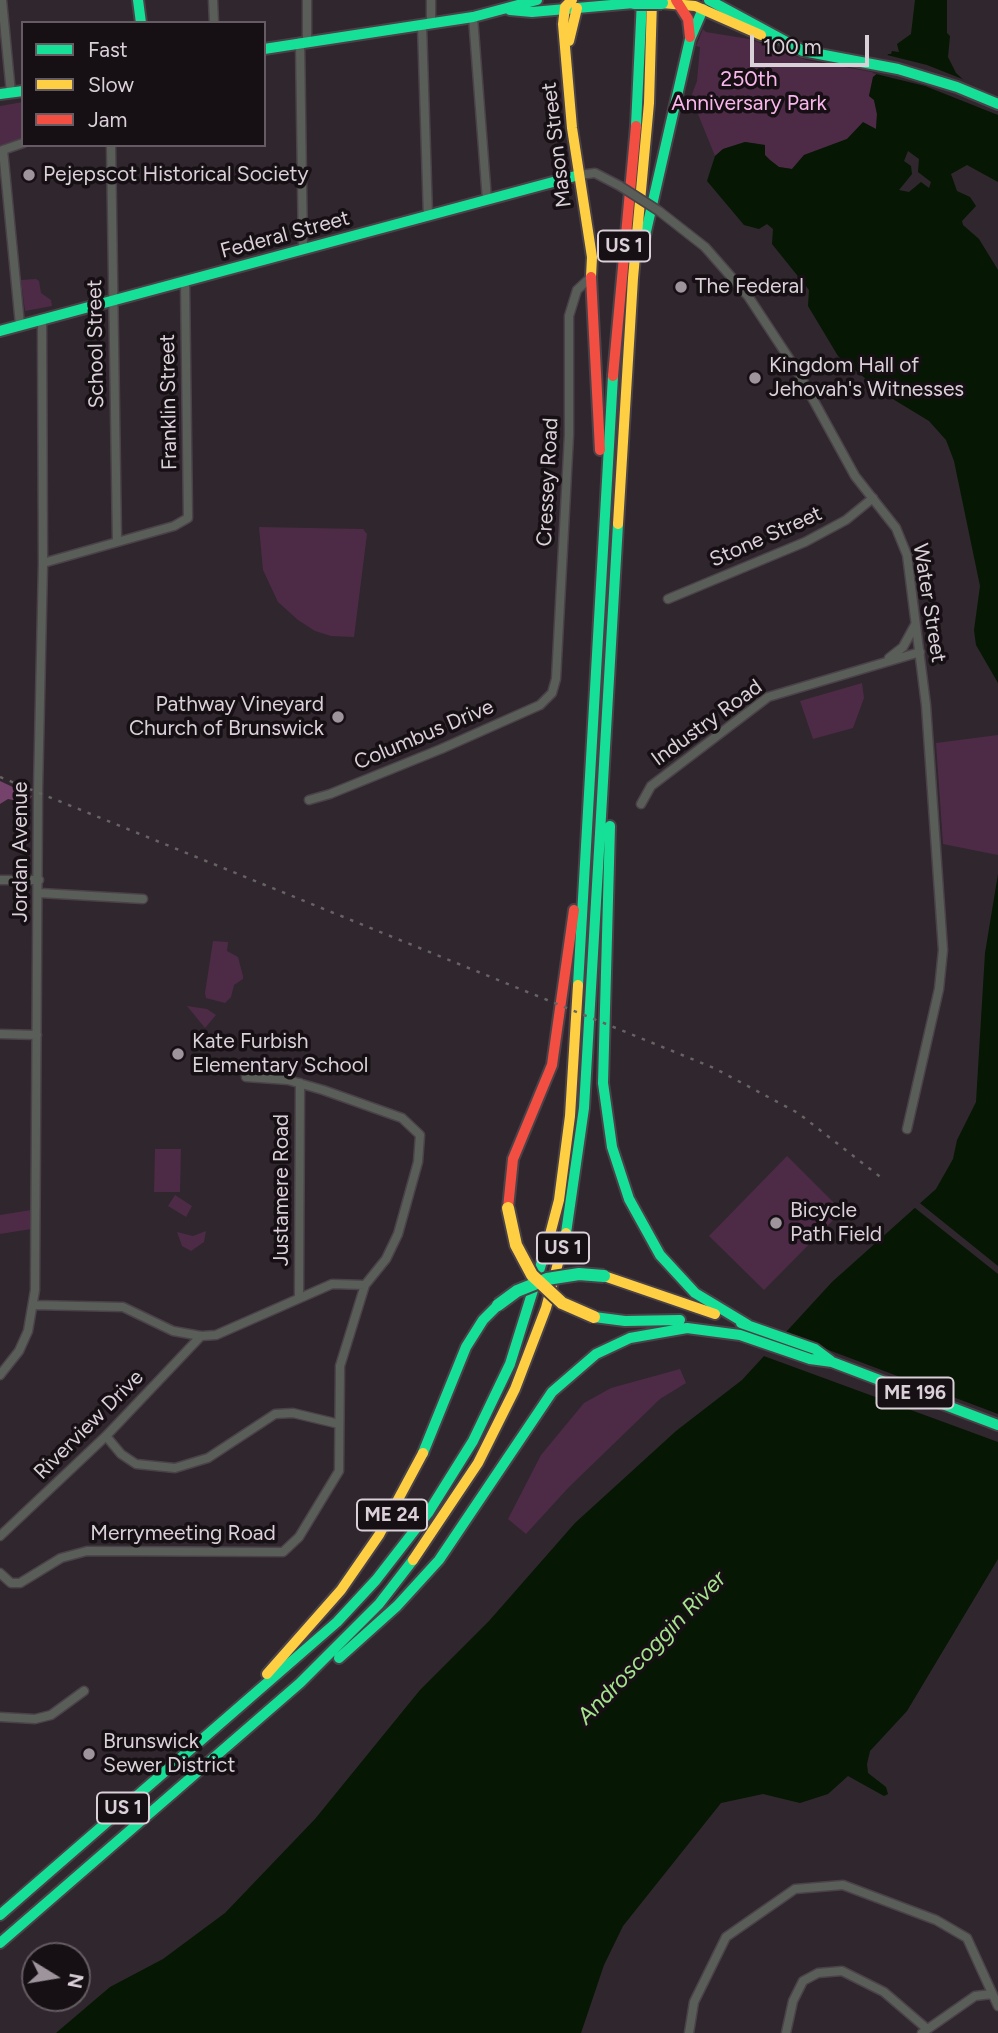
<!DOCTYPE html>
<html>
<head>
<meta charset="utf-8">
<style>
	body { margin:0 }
	#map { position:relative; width:998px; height:2033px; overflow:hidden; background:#30262d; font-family:Figtree,sans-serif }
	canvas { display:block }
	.legend { position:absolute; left:21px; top:21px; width:245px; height:126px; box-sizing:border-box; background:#160f14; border:2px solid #645c62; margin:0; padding:9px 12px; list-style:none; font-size:21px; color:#dad0d8 }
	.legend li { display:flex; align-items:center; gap:14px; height:35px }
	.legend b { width:35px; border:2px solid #645c62 }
	.north { position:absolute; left:21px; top:1942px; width:70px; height:70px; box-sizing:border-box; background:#160f14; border:2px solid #645c62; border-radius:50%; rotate:101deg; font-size:19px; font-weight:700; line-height:28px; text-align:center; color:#dad0d8 }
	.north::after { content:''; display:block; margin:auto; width:24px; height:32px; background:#9e949c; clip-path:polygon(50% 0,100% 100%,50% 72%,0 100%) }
	.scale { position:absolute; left:750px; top:35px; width:119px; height:32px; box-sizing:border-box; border:4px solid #dad0d8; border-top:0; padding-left:9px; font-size:21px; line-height:24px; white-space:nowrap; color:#dad0d8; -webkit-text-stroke:5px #160f14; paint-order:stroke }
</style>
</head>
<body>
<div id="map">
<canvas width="998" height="2033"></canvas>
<ul class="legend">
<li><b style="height:9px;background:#16e098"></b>Fast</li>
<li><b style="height:9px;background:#ffcf43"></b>Slow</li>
<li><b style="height:9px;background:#f24e42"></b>Jam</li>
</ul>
<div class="north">N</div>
<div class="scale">100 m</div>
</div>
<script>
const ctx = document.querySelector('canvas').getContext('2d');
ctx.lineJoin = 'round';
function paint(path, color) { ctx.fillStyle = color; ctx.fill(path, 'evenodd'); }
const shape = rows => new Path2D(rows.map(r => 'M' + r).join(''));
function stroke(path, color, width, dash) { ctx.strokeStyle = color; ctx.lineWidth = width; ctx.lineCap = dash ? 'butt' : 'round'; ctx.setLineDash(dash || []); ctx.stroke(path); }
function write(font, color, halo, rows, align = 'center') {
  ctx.font = font + ' Figtree,sans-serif'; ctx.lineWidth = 7; ctx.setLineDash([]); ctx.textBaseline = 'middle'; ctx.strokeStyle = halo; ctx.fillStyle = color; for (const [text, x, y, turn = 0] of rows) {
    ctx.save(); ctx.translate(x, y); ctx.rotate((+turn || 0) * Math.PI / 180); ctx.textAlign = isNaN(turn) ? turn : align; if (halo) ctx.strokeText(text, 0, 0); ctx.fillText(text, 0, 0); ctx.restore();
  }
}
const green = shape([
	[703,29,706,32,749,39,806,60,877,73,873,77,869,96,874,100,877,114,876,129,863,123,847,139,804,155,792,169,779,167,770,160,765,155,765,145,745,142,723,149,715,156,691,97,697,81,700,47,696,46],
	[23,102,23,139,0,147,0,106],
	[36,279,39,281,41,293,51,300,52,306,25,311,21,280],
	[259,527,363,529,367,534,354,637,331,636,315,631,298,620,278,602,263,570],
	[862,683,864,698,853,728,813,739,800,701],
	[998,735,998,855,943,844,936,743],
	[213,941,228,942,227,951,238,957,243,976,243,979,234,985,231,997,225,1003,206,998,205,993],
	[187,1006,207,1009,216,1015,205,1028],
	[155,1149,181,1149,180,1192,154,1192],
	[787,1156,842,1211,764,1290,709,1236],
	[175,1195,192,1206,186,1217,168,1206],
	[31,1210,31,1229,0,1234,0,1215],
	[206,1231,204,1242,191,1251,182,1246,177,1232,193,1236],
	[680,1369,686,1383,660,1399,569,1487,526,1534,508,1519,541,1455,584,1403,611,1388]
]);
const forest = shape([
	[0,781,32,796,28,803,8,799,0,804]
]);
const water = shape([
	[915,0,947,0,947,33,950,36,948,57,956,73,970,86,998,101,998,182,967,165,951,174,957,191,970,197,976,206,962,221,963,225,979,239,998,270,998,683,976,645,974,630,980,586,954,461,946,440,929,421,883,393,838,356,808,306,809,290,772,244,773,229,767,224,759,229,744,225,707,181,715,156,723,149,745,142,765,145,765,155,770,160,779,167,792,169,804,155,847,139,863,122,876,129,877,114,874,100,869,96,873,77,883,69,888,54,891,54,892,51,899,52,897,44,911,34],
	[908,151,919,159,918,172,931,182,929,188,921,182,909,192,899,190,912,174,911,166,904,161],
	[998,874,998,1559,907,1711,870,1751,867,1764,868,1773,886,1787,888,1794,884,1796,848,1776,828,1794,800,1803,763,1794,721,1803,623,1926,604,1965,581,2033,56,2033,110,1987,163,1959,225,1913,315,1819,420,1690,489,1621,575,1523,676,1431,742,1380,832,1282,936,1189,953,1159,957,1140,976,1102,985,953]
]);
const pier = shape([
	[883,54,927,65,970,82,984,93,998,98,998,115,925,86,872,73,880,67],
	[916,1200,998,1266,998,1274,910,1204],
	[781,1332,998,1414,998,1442,761,1355]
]);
const street = shape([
	[2,0,11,93],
	[213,0,214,23],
	[431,0,431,23],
	[473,17,487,200],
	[422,25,428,216],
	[307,41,307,0],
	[300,42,303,250],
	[111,145,117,541],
	[3,150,20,325],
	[0,151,23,143],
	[579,175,595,173,620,186],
	[659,211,705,247,748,296,798,372,855,476,896,528,907,555,926,705,943,950,939,989,907,1129],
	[43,563,174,526,188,518,185,281],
	[668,599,805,542,846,520,873,498],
	[889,658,903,647,915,625],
	[309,800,330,794,441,749,540,705,552,693,556,679,569,435,569,316,577,290,591,277],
	[641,804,651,786,768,697,920,652],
	[0,880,39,880],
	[40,893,143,899],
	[0,1034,37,1035],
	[299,1296,300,1083],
	[34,1305,123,1307,173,1331,201,1336,216,1335,332,1284,365,1285],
	[0,1375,19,1351,28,1331,35,1290,38,791,43,563,42,319],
	[106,1436,121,1454,136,1464,175,1468,208,1458,275,1414,293,1413,339,1424],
	[0,1536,106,1436,201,1336],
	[0,1573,11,1583,20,1583,61,1558,87,1551,283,1552,299,1537,339,1471,340,1366,365,1285,386,1259,398,1234,418,1162,420,1135,402,1118,323,1090,288,1080,246,1077],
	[0,1717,35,1719,51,1715,84,1691],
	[689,2033,694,2002,726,1937,795,1889,843,1885,936,1920,967,1938,998,2006],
	[786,2033,793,2001,803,1981,818,1973,842,1971,884,1992,926,2028],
	[922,2033,975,1996,992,1994]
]);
const fast = shape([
	[138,0,141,23],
	[709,0,803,51,898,69,957,87,998,104],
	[510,10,532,12,634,3],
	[264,49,473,17,537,0],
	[0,94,23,91],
	[636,126,642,0],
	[642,249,690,39,703,9],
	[0,331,579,175],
	[610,826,603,1083,612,1147,629,1199,660,1255,695,1293,748,1325],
	[578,985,613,376],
	[566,1233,584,1108,618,524],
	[594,1317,625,1321,680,1320],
	[741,1323,815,1349,831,1361],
	[423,1453,466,1347,483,1320,498,1305],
	[339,1658,397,1606,439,1560,552,1392,596,1354,630,1338,687,1328,740,1335,810,1359,832,1362,998,1425],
	[0,1915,337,1622,376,1580,428,1513,473,1441,510,1364,548,1242],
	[0,1943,300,1683,379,1604,413,1560]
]);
const slow = shape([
	[572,0,565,7,563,24,572,128,592,257,591,277],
	[662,3,695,6,761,35],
	[569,41,577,8],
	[618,524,633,278,649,103,652,0],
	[548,1242,559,1200,570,1116,578,985],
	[604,1276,715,1314],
	[413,1560,478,1463,515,1389,546,1308,566,1233],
	[267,1674,341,1590,379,1535,423,1453]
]);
const jam = shape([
	[676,0,688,19,690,37],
	[591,277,600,450],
	[613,376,636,126],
	[508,1208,513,1159,552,1065,574,910]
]);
const rail = shape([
	[0,777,714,1068,798,1113,883,1179]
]);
const streetBridge = shape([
	[620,186,659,211]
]);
const fastBridge = shape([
	[634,3,662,3],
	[498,1305,517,1291,547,1279,579,1274,604,1276]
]);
const slowBridge = shape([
	[508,1208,516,1245,532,1275,562,1303,594,1317]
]);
const markers = [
	[29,175,7,"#9e949c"],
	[681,287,7,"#9e949c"],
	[755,378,7,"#9e949c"],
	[338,717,7,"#9e949c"],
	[178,1054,7,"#9e949c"],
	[776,1223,7,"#9e949c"],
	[89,1754,7,"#9e949c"]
];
const shields = [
	[624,246,52],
	[563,1248,52],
	[915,1393,77],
	[392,1515,70],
	[123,1808,52]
];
const shieldNames = [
	["US 1",624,246],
	["US 1",563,1248],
	["ME 196",915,1393],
	["ME 24",392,1515],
	["US 1",123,1808]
];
const parkNames = [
	["250th",749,80],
	["Anniversary Park",749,104]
];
const streetNames = [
	["Mason Street",557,145,-97],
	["Federal Street",285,235,-15],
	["School Street",96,344,-91],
	["Franklin Street",169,402,-91],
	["Cressey Road",548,482,-87],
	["Stone Street",766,537,-24],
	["Water Street",929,603,81],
	["Industry Road",707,723,-36],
	["Columbus Drive",424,735,-23],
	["Jordan Avenue",21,852,-90],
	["Justamere Road",282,1190,-90],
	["Riverview Drive",89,1425,-45],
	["Merrymeeting Road",183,1534]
];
const poiNames = [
	["Pejepscot Historical Society",43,175],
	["The Federal",695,287],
	["Kingdom Hall of",769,366],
	["Jehovah's Witnesses",769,390],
	["Pathway Vineyard",324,705,"right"],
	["Church of Brunswick",324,729,"right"],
	["Kate Furbish",192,1042],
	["Elementary School",192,1066],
	["Bicycle",790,1211],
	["Path Field",790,1235],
	["Brunswick",103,1742],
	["Sewer District",103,1766]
];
const waterNames = [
	["Androscoggin River",652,1648,-46]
];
paint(green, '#4d2b46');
paint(forest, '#74426a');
paint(water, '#061704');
paint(pier, '#30262d');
stroke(street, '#4a4248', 11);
stroke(fast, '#4a4248', 14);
stroke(slow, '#4a4248', 14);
stroke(jam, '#4a4248', 14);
stroke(street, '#5a5e58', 8);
stroke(fast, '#16e098', 10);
stroke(slow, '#ffcf43', 10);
stroke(jam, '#f24e42', 10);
stroke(rail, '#656363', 2.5, [3.5, 7]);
stroke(streetBridge, '#4a4248', 11, []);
stroke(fastBridge, '#4a4248', 16, []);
stroke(slowBridge, '#4a4248', 16, []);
stroke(streetBridge, '#5a5e58', 8);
stroke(fastBridge, '#16e098', 12);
stroke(slowBridge, '#ffcf43', 12);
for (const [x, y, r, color] of markers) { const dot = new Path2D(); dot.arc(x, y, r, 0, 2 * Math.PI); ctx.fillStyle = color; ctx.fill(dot); stroke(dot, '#160f14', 2.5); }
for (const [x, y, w] of shields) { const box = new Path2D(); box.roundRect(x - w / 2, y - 15.5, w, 31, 5); ctx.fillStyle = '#160f14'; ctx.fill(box); stroke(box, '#dad0d8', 2); }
write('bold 19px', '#dad0d8', null, shieldNames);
write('21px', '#fab6eb', '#160f14', parkNames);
write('21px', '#dad0d8', '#160f14', streetNames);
write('21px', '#dad0d8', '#160f14', poiNames, 'left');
write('italic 23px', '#a5e38e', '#160f14', waterNames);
</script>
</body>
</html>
